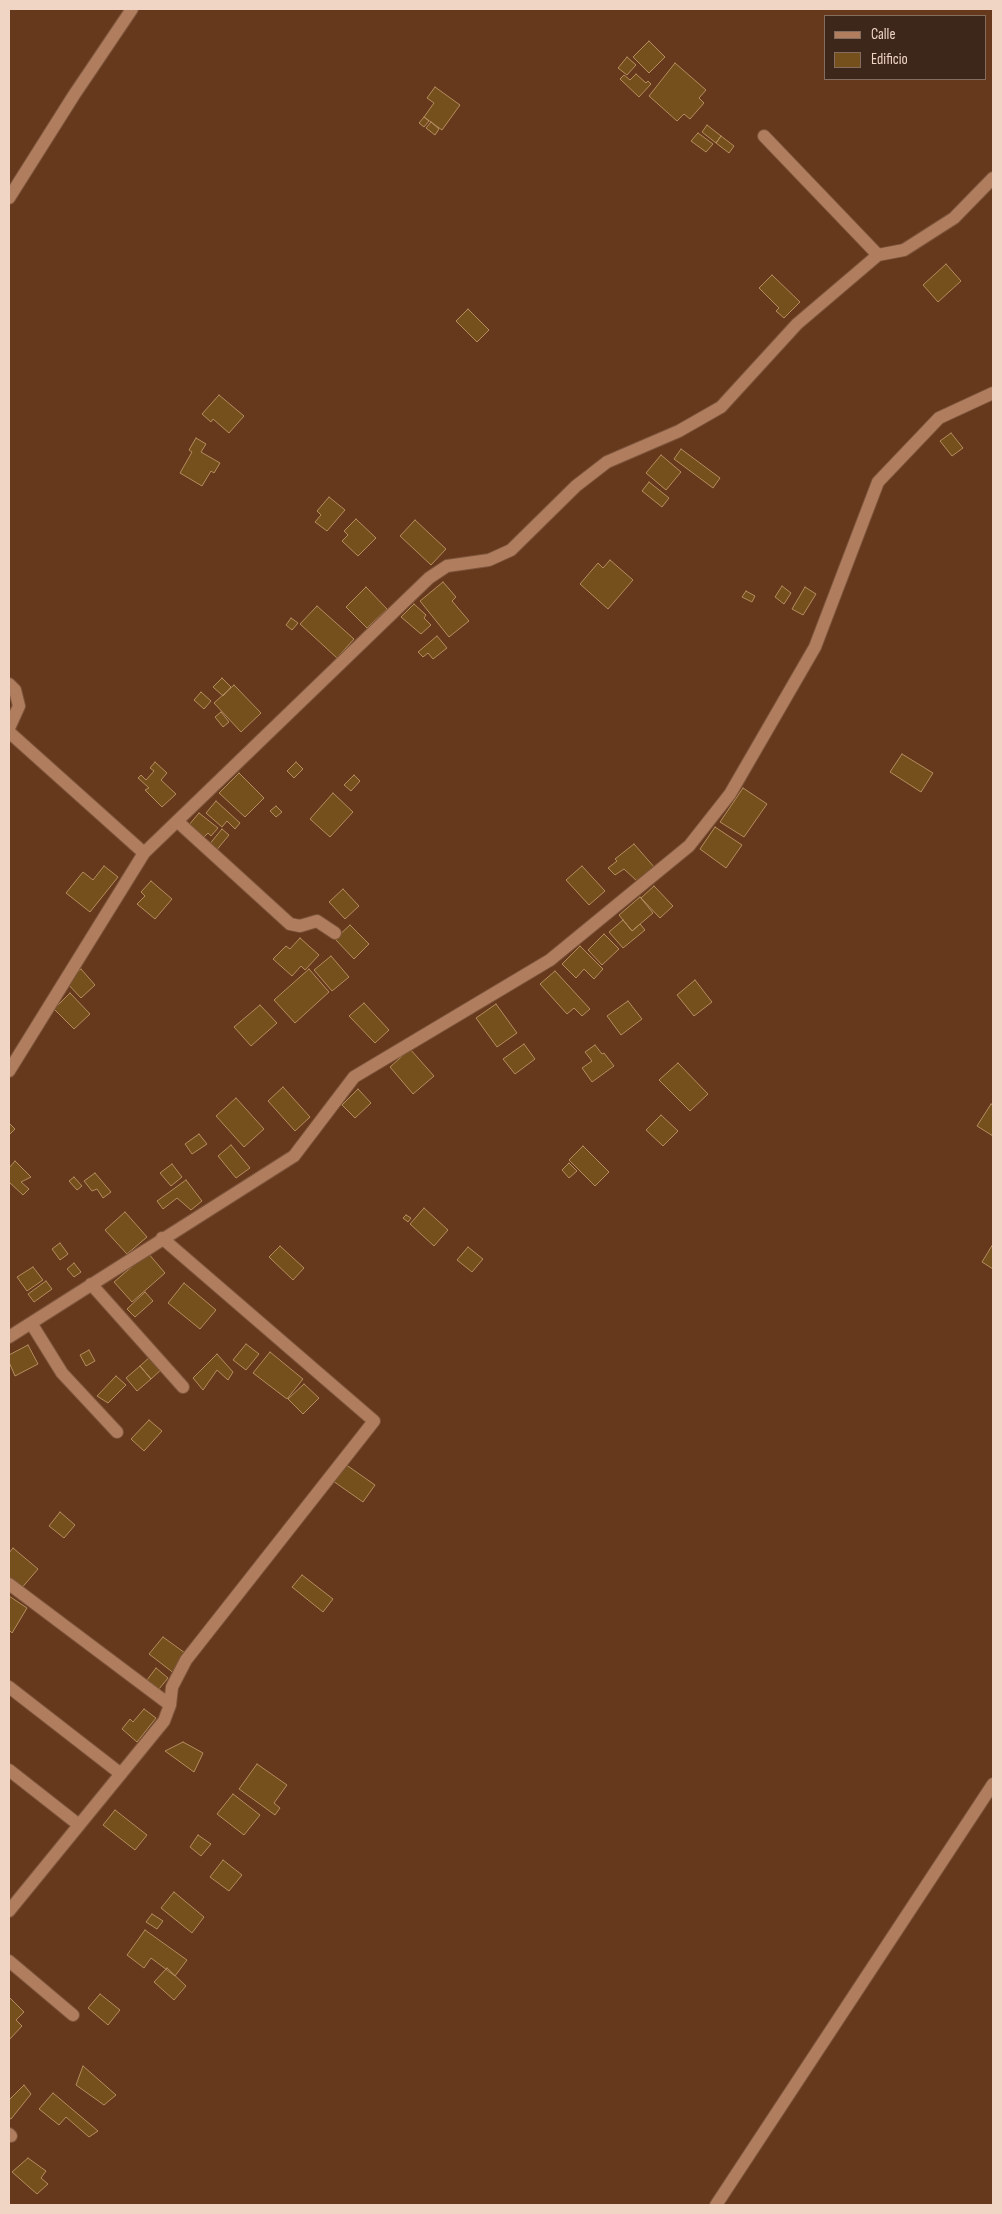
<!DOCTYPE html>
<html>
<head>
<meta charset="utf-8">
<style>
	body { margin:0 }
	#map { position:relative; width:1002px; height:2214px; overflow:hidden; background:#67391c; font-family:"Sofia Sans Condensed",sans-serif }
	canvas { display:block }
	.frame { position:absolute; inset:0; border:10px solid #f0d4c4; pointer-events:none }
	.legend { position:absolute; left:824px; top:15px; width:162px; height:65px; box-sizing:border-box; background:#3c271a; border:1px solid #846c5e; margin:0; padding:6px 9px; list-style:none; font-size:15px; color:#f0d4c4 }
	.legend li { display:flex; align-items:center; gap:10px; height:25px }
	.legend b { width:25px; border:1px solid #846c5e }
</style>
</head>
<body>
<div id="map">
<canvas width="1002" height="2214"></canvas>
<div class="frame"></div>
<ul class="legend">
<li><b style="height:6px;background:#b07d5f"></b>Calle</li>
<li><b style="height:14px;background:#754f1c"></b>Edificio</li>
</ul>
</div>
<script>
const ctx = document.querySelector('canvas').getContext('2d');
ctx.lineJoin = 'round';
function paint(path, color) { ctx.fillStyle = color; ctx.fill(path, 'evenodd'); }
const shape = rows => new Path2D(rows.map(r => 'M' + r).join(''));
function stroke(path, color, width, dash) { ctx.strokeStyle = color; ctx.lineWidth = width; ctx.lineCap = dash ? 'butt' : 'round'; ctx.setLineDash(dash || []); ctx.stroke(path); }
const building = shape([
	[649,41,665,57,649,73,633,57,649,41],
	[627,57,636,65,627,75,618,68,627,57],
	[675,63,706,90,699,98,704,103,690,119,684,114,677,121,649,96,675,63],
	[636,74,646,83,648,81,651,84,639,97,620,79,624,75,630,80,636,74],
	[435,87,460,105,442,130,424,117,434,103,427,98,435,87],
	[424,117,429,121,424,127,419,123,424,117],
	[431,122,439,129,435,135,426,128,431,122],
	[707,125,721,136,716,143,702,132,707,125],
	[698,133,713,144,706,152,691,141,698,133],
	[721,136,734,146,729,153,716,143,721,136],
	[946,264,961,281,938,302,923,285,946,264],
	[772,275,800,302,784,318,776,311,779,308,759,288,772,275],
	[468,309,489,330,477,342,456,321,468,309],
	[219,395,244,416,229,433,213,419,211,422,202,414,219,395],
	[951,433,963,448,952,456,940,441,951,433],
	[196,438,206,444,201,452,220,463,214,473,211,471,202,486,180,473,192,452,189,450,196,438],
	[681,449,720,478,713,488,674,459,681,449],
	[661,455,681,472,666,490,646,473,661,455],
	[649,482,669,498,662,507,642,491,649,482],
	[329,497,345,510,327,531,315,522,321,515,317,511,329,497],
	[356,519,376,538,358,556,342,541,348,535,344,531,356,519],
	[415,520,446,549,431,565,400,536,415,520],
	[610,560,633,580,608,609,580,584,598,563,603,568,610,560],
	[443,582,456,597,452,601,469,621,449,637,420,601,443,582],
	[782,586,791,593,784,604,775,597,782,586],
	[366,587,387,609,367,628,346,607,366,587],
	[805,587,816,594,803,615,792,609,805,587],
	[746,591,755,596,752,602,742,597,746,591],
	[414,604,426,615,424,618,431,625,421,634,401,617,414,604],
	[317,606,354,639,337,658,300,624,317,606],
	[291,618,298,623,292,630,286,625,291,618],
	[437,636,447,648,433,659,428,653,423,657,418,652,437,636],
	[222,678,231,687,223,696,213,687,222,678],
	[234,685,261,713,241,732,214,703,234,685],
	[201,692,211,701,204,709,194,700,201,692],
	[221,712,229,722,223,727,215,717,221,712],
	[902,754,933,773,921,792,890,772,902,754],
	[155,762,167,773,161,780,176,794,162,807,145,790,149,788,138,778,141,775,146,780,154,771,150,768,155,762],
	[296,762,303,769,294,778,287,771,296,762],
	[239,773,264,798,245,817,219,793,239,773],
	[354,775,360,781,351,791,344,785,354,775],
	[743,788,767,804,744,837,720,822,743,788],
	[333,793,353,812,330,837,310,819,333,793],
	[216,801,240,823,235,829,227,821,222,827,206,813,216,801],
	[276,806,282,812,276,817,270,811,276,806],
	[199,813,218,828,211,836,208,833,203,838,188,826,199,813],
	[715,827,742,845,726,868,700,849,715,827],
	[222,829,229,835,215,852,208,846,222,829],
	[634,844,655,868,638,882,624,869,615,875,608,868,617,861,615,859,634,844],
	[104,866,118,877,90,912,66,893,83,872,93,880,104,866],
	[582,866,605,891,589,905,566,880,582,866],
	[151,881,172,899,155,919,137,904,145,896,141,892,151,881],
	[654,886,673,906,660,918,641,898,654,886],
	[343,889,359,906,345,919,329,902,343,889],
	[640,897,653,913,632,931,619,915,640,897],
	[623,920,632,931,640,924,645,930,623,948,609,932,623,920],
	[350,925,369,944,354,959,335,939,350,925],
	[604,934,619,949,602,965,588,950,604,934],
	[300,938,319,955,305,970,301,966,292,976,273,959,286,946,290,949,300,938],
	[580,946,603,969,594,979,584,969,576,978,562,964,580,946],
	[331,956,349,977,332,991,314,970,331,956],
	[81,969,95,985,81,998,66,982,81,969],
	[309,969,329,992,295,1023,274,1000,309,969],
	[555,971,590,1009,582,1016,574,1008,567,1014,540,984,555,971],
	[695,980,712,1002,694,1016,677,995,695,980],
	[70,993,90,1014,74,1029,54,1009,70,993],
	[628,1001,642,1019,621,1035,607,1016,628,1001],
	[364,1003,389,1030,375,1043,349,1016,364,1003],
	[496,1004,517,1033,497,1047,476,1018,496,1004],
	[260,1005,277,1023,251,1046,234,1027,260,1005],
	[524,1044,535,1059,515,1074,503,1059,524,1044],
	[595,1045,602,1054,604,1053,614,1066,592,1082,582,1068,592,1061,585,1052,595,1045],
	[410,1049,434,1076,413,1094,390,1067,410,1049],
	[678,1063,708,1094,690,1111,659,1080,678,1063],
	[283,1087,310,1117,295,1131,268,1101,283,1087],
	[358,1089,371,1103,355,1118,342,1105,358,1089],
	[236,1098,264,1129,244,1147,216,1116,236,1098],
	[991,1104,993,1105,993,1136,977,1126,991,1104],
	[661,1115,678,1131,663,1146,646,1130,661,1115],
	[9,1123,15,1129,9,1135,9,1123],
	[199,1134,207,1144,192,1154,185,1144,199,1134],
	[231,1145,250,1168,236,1178,218,1156,231,1145],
	[583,1146,609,1172,595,1186,569,1160,583,1146],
	[15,1161,31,1177,21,1182,29,1189,23,1195,9,1182,9,1168,15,1161],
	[569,1163,577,1171,569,1178,562,1170,569,1163],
	[172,1164,182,1177,171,1186,160,1173,172,1164],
	[95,1173,111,1192,103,1198,97,1189,92,1191,84,1181,95,1173],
	[74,1177,82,1186,77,1190,69,1181,74,1177],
	[186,1180,202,1201,191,1210,177,1198,163,1209,157,1201,186,1180],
	[424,1208,448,1230,434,1246,410,1224,424,1208],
	[125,1212,147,1237,127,1254,105,1230,125,1212],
	[406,1215,411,1218,408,1222,403,1218,406,1215],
	[60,1243,68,1254,60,1260,52,1249,60,1243],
	[993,1244,993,1269,982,1262,993,1244],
	[280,1246,304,1268,293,1280,269,1257,280,1246],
	[468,1247,483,1259,472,1272,457,1260,468,1247],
	[148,1253,165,1273,132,1302,114,1282,148,1253],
	[74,1263,81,1272,74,1277,67,1269,74,1263],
	[33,1267,43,1280,27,1291,17,1277,33,1267],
	[46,1281,52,1289,34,1302,28,1294,46,1281],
	[184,1283,216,1310,200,1329,168,1303,184,1283],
	[145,1292,153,1301,135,1317,127,1309,145,1292],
	[246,1344,259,1354,246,1370,233,1360,246,1344],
	[28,1345,38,1364,15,1376,9,1362,9,1355,28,1345],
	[89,1350,95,1361,86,1366,80,1355,89,1350],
	[270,1352,303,1379,287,1399,253,1373,270,1352],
	[217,1354,233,1372,228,1380,217,1370,203,1390,193,1378,217,1354],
	[152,1355,163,1368,151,1379,140,1366,152,1355],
	[140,1366,151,1379,137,1391,126,1378,140,1366],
	[116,1376,126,1385,108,1403,97,1396,116,1376],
	[304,1384,319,1398,303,1414,288,1399,304,1384],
	[149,1420,162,1431,144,1451,131,1439,149,1420],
	[345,1464,375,1485,363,1502,333,1481,345,1464],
	[60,1512,75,1525,64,1538,49,1526,60,1512],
	[13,1548,38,1569,20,1590,9,1580,9,1553,13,1548],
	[302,1575,333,1599,323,1612,292,1587,302,1575],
	[9,1596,27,1608,12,1633,9,1630,9,1596],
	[163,1637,185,1653,175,1674,149,1654,163,1637],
	[156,1668,168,1678,159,1689,147,1680,156,1668],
	[144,1709,156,1718,137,1742,122,1729,130,1719,133,1722,144,1709],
	[183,1742,203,1753,194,1772,165,1751,183,1742],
	[257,1764,287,1785,274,1803,280,1808,275,1815,239,1789,257,1764],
	[233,1794,260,1815,244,1835,217,1814,233,1794],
	[115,1810,147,1835,135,1850,103,1825,115,1810],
	[198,1835,211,1844,201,1856,190,1847,198,1835],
	[223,1860,242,1875,229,1891,210,1877,223,1860],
	[174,1892,204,1917,192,1933,161,1908,174,1892],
	[152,1914,163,1921,157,1929,146,1922,152,1914],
	[145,1930,187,1960,175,1976,151,1958,144,1968,127,1955,145,1930],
	[167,1968,186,1986,174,2000,154,1982,167,1968],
	[100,1994,120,2010,108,2025,88,2008,100,1994],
	[9,1997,24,2012,16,2020,22,2026,9,2040,9,1997],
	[83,2066,116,2095,104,2105,76,2085,83,2066],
	[24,2085,31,2094,11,2119,9,2118,9,2100,24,2085],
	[53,2093,98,2131,89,2137,66,2117,59,2125,39,2109,53,2093],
	[28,2158,46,2171,41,2178,48,2184,37,2194,12,2172,28,2158]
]);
const minor = shape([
	[764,136,878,255],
	[9,198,74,95,132,9],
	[9,684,15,690,19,706,9,728],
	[9,732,144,853],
	[177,821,290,924,300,926,317,921,335,933],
	[9,1071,144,853,429,578,447,566,489,560,511,550,576,486,607,462,679,431,721,407,797,324,878,255,904,250,954,218,993,178],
	[91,1284,183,1387],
	[31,1323,62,1373,117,1432],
	[9,1337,294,1156,354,1077,550,960,689,846,730,794,815,647,878,482,939,418,993,393],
	[9,1584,170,1705],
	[9,1687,121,1774],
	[9,1770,79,1825],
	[9,1911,164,1721,170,1705,172,1687,186,1660,374,1421,162,1238],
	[9,1961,73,2015],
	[9,2134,11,2136],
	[716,2205,993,1784]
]);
paint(building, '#754f1c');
stroke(building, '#b38d5f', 1);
stroke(minor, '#7c553b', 14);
stroke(minor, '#b07d5f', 12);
</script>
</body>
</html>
